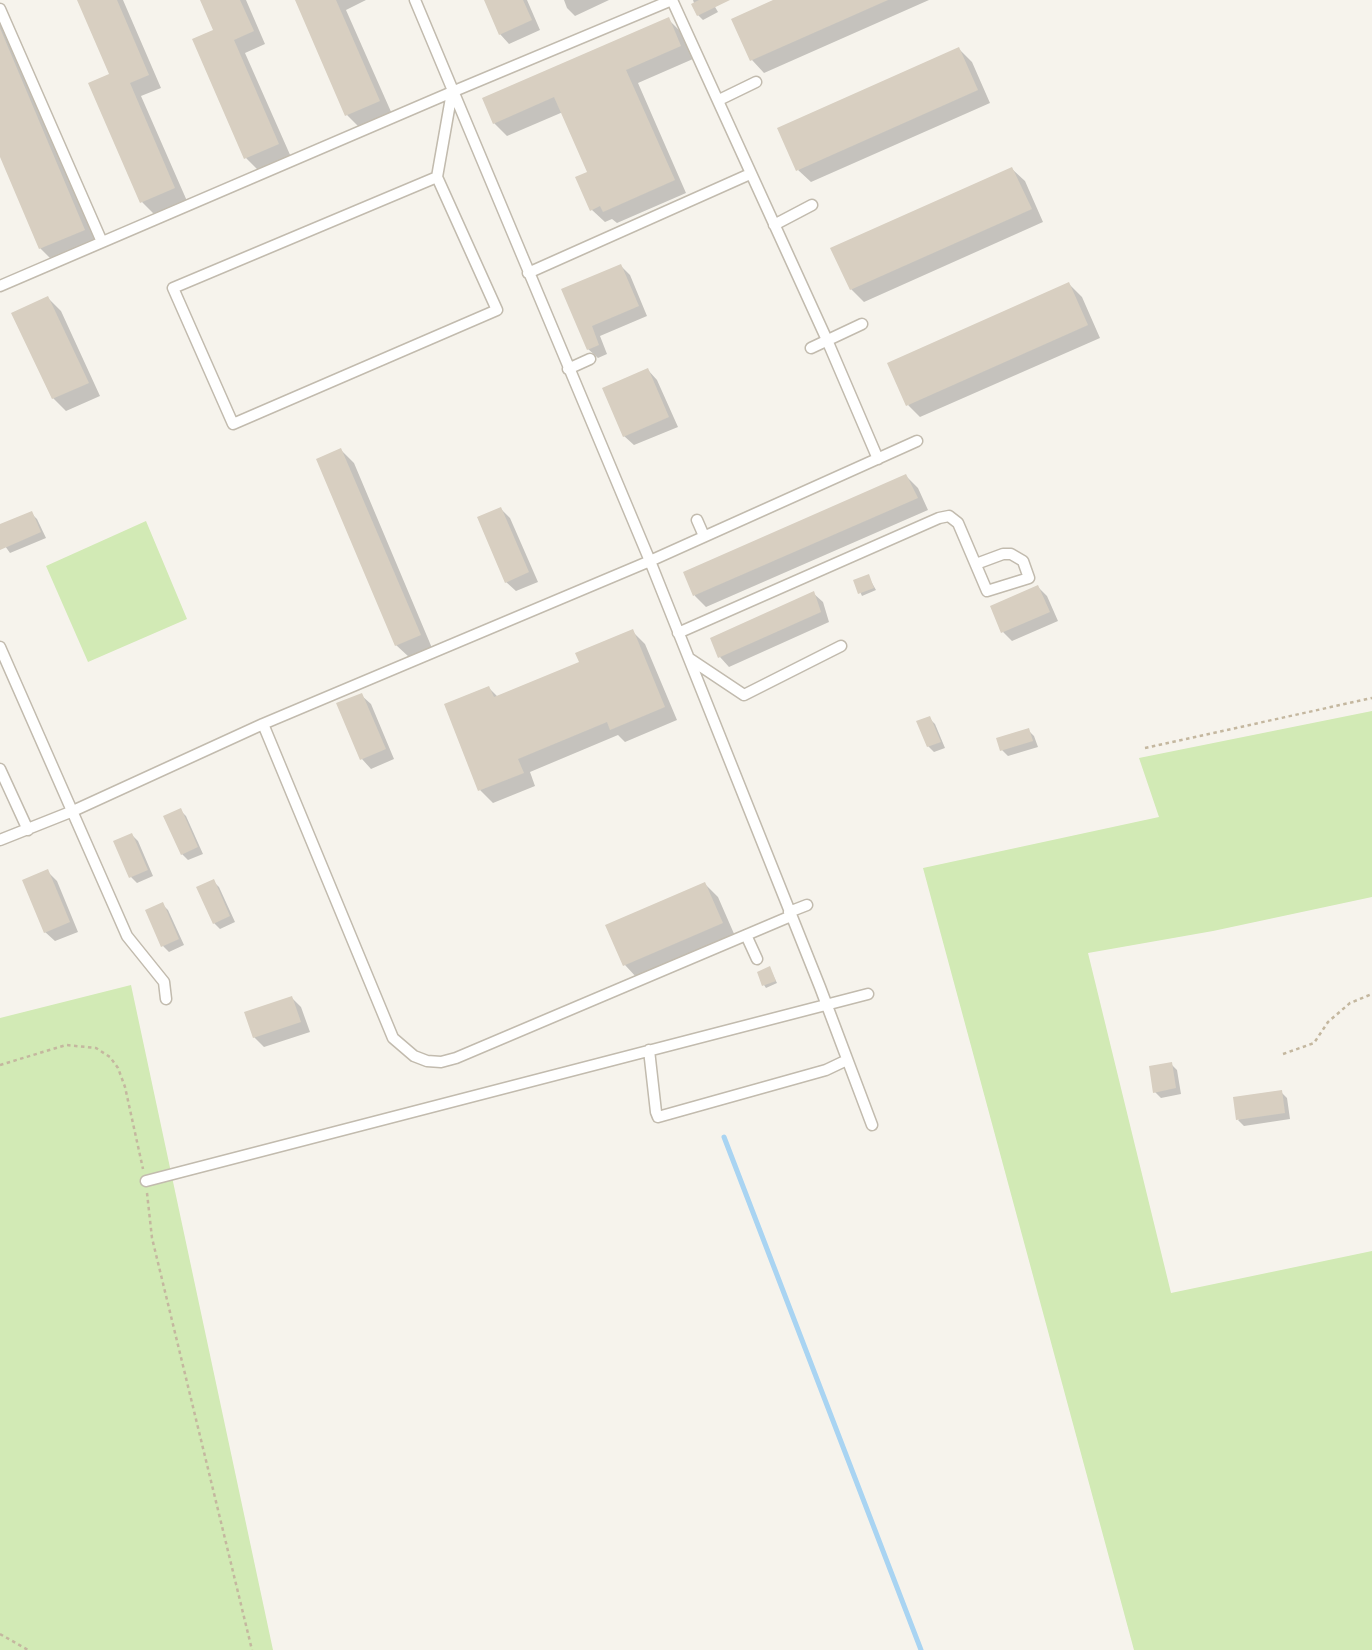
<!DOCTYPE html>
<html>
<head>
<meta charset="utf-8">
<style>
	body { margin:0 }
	canvas { display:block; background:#f6f3ec }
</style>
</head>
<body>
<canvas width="1372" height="1650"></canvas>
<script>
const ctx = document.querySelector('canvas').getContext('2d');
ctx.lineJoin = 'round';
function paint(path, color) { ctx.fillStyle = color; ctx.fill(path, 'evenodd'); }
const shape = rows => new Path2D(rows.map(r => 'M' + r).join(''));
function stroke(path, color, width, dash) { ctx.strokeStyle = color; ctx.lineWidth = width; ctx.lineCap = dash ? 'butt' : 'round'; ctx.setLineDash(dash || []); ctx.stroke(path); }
const green = shape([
	[146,521,187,619,88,662,46,566],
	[1372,711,1372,897,1213,931,1088,953,1171,1293,1372,1251,1372,1650,1134,1650,923,868,1159,817,1139,758],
	[131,985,273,1650,0,1650,0,1018]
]);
const shadow = shape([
	[78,0,123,0,161,88,141,96,187,201,155,215,142,202,111,74],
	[202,0,246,0,265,44,245,53,291,157,259,171,246,158,194,40,215,31],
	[296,0,366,0,346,10,392,114,360,128,347,115],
	[486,0,527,0,540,30,509,44,500,34],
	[564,0,609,0,575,16,567,8],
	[693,0,711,0,718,12,703,20,698,15],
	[777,0,929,0,764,73,752,60,734,19],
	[0,15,97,243,53,261,40,248,0,153],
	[668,19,681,32,693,59,638,83,686,193,617,223,612,219,605,222,592,210,590,173,563,112,507,136,494,123],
	[959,49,972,62,990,103,811,182,798,170],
	[1012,169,1025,181,1043,222,864,302,851,289],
	[621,266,630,275,647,316,600,336,607,354,598,358,588,349,563,290],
	[1069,284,1082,297,1100,338,920,417,908,405],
	[48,298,61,311,100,396,66,411,53,398],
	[648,370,657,380,678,427,634,445,624,436],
	[341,450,354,463,432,648,409,657,396,645],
	[906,476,918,488,928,510,706,607,695,596,686,573],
	[501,509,510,518,538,582,516,591,506,582],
	[31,513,37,519,46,538,10,553,0,539,0,526],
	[868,576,876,590,862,596,855,581],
	[1038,587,1047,596,1058,621,1012,641,1003,632],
	[813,593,823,602,829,622,729,667,720,657,712,639],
	[632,631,645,644,677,720,625,742,618,735,530,772,535,786,493,803,480,790,489,688,498,697,581,663],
	[361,695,371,704,394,759,371,769,362,759,338,704],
	[929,718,935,724,945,748,934,752,928,746],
	[1028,730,1034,736,1038,747,1008,756,1002,750],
	[180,810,186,816,203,854,188,860,182,854,165,816],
	[132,835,138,841,153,876,137,883,131,877],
	[47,871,57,881,78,932,55,941,45,932],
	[213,881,219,887,235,922,220,929,214,923],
	[705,884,718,897,735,936,637,978,625,965,607,926],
	[162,904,168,910,184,945,169,952,163,946],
	[770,969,777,983,766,988,764,985],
	[292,998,301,1007,310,1032,264,1047,254,1037],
	[1171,1064,1177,1070,1181,1094,1161,1098,1155,1092],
	[1281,1092,1287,1098,1290,1119,1244,1126,1238,1120]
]);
const stream = shape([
	[724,1137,921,1650]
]);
const building = shape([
	[77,0,117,0,149,75,130,83,175,188,140,203,88,83,109,74],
	[200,0,240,0,254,31,234,40,279,144,244,159,192,39,213,30],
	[295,0,336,0,380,101,345,116],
	[484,0,523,0,532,20,499,35],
	[699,0,730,0,697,16,691,4],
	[773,0,888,0,750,61,731,19],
	[669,17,681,46,626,70,675,180,603,212,600,206,590,211,575,177,587,172,554,97,493,124,482,98],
	[0,28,85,230,39,249,0,157],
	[959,47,978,90,796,171,777,128],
	[1012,167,1032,209,850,290,830,248],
	[621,264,639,306,592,326,599,345,587,350,561,289],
	[1069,282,1088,325,906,406,887,363],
	[48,296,89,383,52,399,11,313],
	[648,368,669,417,623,437,602,388],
	[341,448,421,635,395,646,316,459],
	[906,474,918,498,693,596,683,572],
	[501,507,529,572,505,583,477,517],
	[32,511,41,532,0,550,0,524],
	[869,574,874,588,858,594,853,580],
	[1038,585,1050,612,1001,633,990,606],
	[814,591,821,612,718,658,710,638],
	[633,629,665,707,610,730,607,722,518,759,524,773,478,791,444,704,489,686,494,697,579,662,575,653],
	[362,693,386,749,360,760,336,703],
	[930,716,941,742,927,747,916,721],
	[1029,728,1033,741,1000,751,996,738],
	[181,808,198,847,181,855,163,816],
	[132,833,148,870,129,878,113,841],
	[48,869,70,922,44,933,22,880],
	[214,879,230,916,213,924,196,887],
	[705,882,723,923,623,966,605,925],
	[163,902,179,939,161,947,145,910],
	[770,966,776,981,762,986,757,972],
	[292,996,301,1022,253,1038,244,1012],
	[1172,1062,1176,1088,1153,1093,1149,1066],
	[1282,1090,1285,1113,1236,1120,1233,1097]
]);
const path = shape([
	[1145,748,1372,698],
	[1283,1054,1314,1043,1328,1022,1350,1003,1372,994],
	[0,1065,66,1045,96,1048,110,1057,118,1068,125,1087,143,1169],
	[147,1193,152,1238,252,1650],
	[0,1634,28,1650]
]);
const lane = shape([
	[415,0,650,561,820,987,872,1125],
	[672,0,827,340,878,459],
	[0,9,102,242],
	[719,100,756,82],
	[437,177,497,310,233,424,173,288,437,177,452,92],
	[774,225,812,205],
	[528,273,750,174],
	[0,286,452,92,672,0],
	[811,348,862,324],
	[568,369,590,359],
	[697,520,704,536],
	[678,633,939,518,949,516,958,523,987,591,1029,578,1023,561,1011,554,1003,554,976,564],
	[0,647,127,936,164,982,166,999],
	[690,659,744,695,841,646],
	[263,724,393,1038,414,1056,427,1061,441,1062,456,1058,791,916],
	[0,769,28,830],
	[0,840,73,811,263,724,650,561,917,441],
	[789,912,807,905],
	[746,935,757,959],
	[649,1050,656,1112,658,1117,826,1070,847,1060],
	[146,1181,868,994]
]);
paint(green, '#d2eab5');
paint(shadow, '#0003');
stroke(stream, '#a9d4f2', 5);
paint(building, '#d8cfc1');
stroke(lane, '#c2bbae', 13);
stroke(path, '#c4b79f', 2.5, [3.5, 3.5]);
stroke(lane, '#fff', 10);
</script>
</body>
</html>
